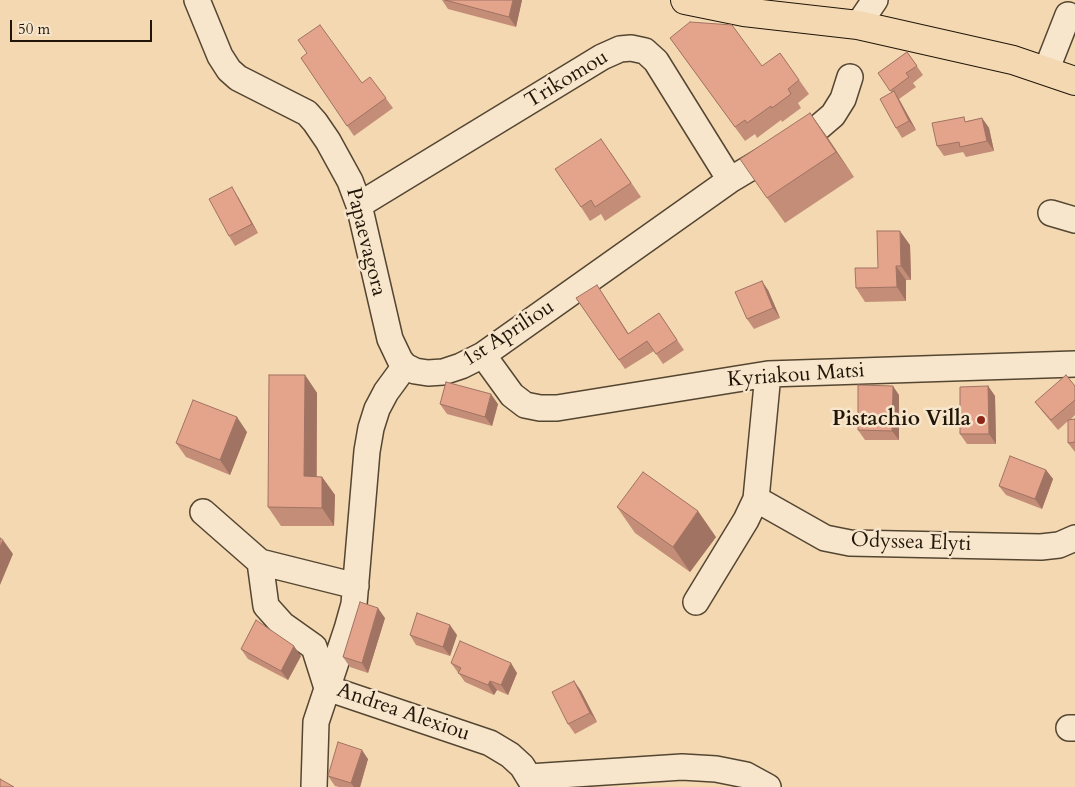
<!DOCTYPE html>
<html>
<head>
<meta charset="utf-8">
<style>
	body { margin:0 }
	#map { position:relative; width:1075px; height:787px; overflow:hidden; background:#f3d8b1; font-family:Cardo,serif }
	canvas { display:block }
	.scale { position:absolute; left:10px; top:20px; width:142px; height:22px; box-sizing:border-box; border:2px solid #201508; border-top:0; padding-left:6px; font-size:15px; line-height:18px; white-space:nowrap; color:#201508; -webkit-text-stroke:4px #f7e6cc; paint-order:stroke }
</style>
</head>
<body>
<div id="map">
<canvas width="1075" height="787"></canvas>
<div class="scale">50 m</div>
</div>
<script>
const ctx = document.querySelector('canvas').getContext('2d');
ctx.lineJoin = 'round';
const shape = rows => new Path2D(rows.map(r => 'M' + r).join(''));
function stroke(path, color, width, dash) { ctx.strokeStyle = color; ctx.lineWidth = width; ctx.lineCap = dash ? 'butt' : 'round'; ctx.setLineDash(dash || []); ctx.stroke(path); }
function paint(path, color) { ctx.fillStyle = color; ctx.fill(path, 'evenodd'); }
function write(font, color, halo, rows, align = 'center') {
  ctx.font = font + ' Cardo,serif'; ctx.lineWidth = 5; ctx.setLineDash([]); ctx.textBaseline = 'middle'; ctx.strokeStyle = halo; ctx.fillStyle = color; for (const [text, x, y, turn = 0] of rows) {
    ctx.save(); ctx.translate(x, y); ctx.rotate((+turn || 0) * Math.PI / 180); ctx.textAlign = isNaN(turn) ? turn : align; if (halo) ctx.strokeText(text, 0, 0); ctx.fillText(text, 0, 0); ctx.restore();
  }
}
const minor = shape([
	[197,0,220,56,229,70,238,78,307,113,315,122,328,141,350,181,359,205,390,339,400,360,405,366,415,371,428,373,443,372,461,366,483,355,730,180,819,127,833,115,843,99,850,77],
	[858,25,875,0],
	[1046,71,1068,15],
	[359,205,602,57,620,49,631,48,645,51,656,61,730,180],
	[1051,213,1075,220],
	[483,355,512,395,525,405,540,408,557,408,768,374,1075,364],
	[768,374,756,499,825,538,850,543,1041,547,1059,545,1075,538],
	[203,512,260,562,266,606,283,625,314,647,327,688],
	[260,562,356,586],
	[696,602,746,520,756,499],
	[327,688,490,743,510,755,522,766,535,787],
	[1069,728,1075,728],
	[529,777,682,767,716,769,746,775,768,787],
	[314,787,316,722,347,629,354,604,367,451,371,428,377,409,386,392,405,366]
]);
const major = shape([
	[685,0,744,12,858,25,1013,60,1075,81]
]);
const wall = shape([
	[442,0,522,0,516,27,448,9],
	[670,38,762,66,780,53,809,94,798,103,801,108,782,122,781,120,757,138,755,134,745,141],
	[907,52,923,75,913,83,916,87,899,99,916,130,902,138,896,128,892,93,878,73],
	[301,58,362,83,370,77,393,108,354,136],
	[810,113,854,177,785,223,767,198],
	[982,118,989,128,994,151,966,157,963,152,944,156,937,146,967,121],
	[611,153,641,197,605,221,601,214,590,221,581,207],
	[238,197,258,233,235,246,229,236],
	[910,245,911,280,906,280,906,301,865,302,856,288,878,268],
	[768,290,780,318,754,329,747,319],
	[603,294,629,334,659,313,684,350,663,364,654,351,625,369,576,298],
	[305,375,317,393,317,477,322,477,335,495,334,526,281,526,268,507],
	[988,386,995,396,996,444,967,444,960,434],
	[1075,386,1075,415,1070,420,1075,419,1075,452,1068,443,1068,421,1058,430,1042,411,1035,402],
	[899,395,899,440,865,440,858,430],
	[440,404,498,404,492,426,447,414],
	[247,432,230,475,186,457,176,443],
	[1046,470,1053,479,1042,509,1006,495,999,486],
	[617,507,716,537,690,572,635,533],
	[385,618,368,673,350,667,343,657],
	[410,635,457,635,450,656,416,645],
	[241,649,301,656,288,680,248,659],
	[451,663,517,673,508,695,497,690,494,695,465,682],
	[574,681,581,691,597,722,575,734,568,724],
	[368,759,360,787,339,787,335,786,328,776]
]);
const shadedWall = shape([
	[513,0,522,0,516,27,509,17],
	[894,91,900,101,916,130,909,121],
	[810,113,828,138,854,177,836,152],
	[982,118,989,128,994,151,987,141],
	[232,187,238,197,258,233,252,224],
	[900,231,910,245,911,280,901,266],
	[896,266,906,280,906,301,897,287],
	[762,281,768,290,780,318,773,308],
	[305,375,317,393,316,495,304,476],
	[893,386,899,395,899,440,892,431],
	[988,386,995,396,996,444,989,434],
	[491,394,498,404,492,426,485,417],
	[237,417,247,432,230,475,220,460],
	[1046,470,1053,479,1042,509,1035,499],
	[322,477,335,495,334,526,322,508],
	[698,511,716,537,690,572,673,547],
	[3,540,13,554,0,585,0,547],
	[378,608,385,618,368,673,362,663],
	[450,625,457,635,450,656,443,647],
	[294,646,301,656,288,680,281,671],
	[511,663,517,673,508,695,501,685],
	[490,681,497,690,494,695,488,685],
	[574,681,581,691,597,722,590,713],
	[362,750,368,759,360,787,354,787,351,783]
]);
const building = shape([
	[445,0,513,0,509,17,445,0],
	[690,22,732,25,762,66,780,53,799,80,788,89,791,94,772,108,771,106,747,123,745,120,735,127,670,38,690,22],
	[320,25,362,83,370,77,386,98,347,126,301,58,307,53,298,40,320,25],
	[907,52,917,66,906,73,909,77,890,91,878,73,907,52],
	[894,91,909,121,896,128,880,99,894,91],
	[810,113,836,152,767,198,740,159,810,113],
	[964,117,965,122,982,118,987,141,960,147,959,142,937,146,932,123,964,117],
	[601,139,631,183,595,207,591,200,581,207,555,169,601,139],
	[232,187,252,224,229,236,209,199,232,187],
	[877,231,900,231,901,266,896,266,897,287,856,288,855,268,878,268,877,231],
	[762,281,773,308,747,319,735,292,762,281],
	[597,285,628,334,659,313,677,340,656,354,647,341,619,360,576,298,597,285],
	[269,375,305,375,304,476,322,477,322,508,268,507,269,375],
	[1066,375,1075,386,1075,400,1051,420,1035,402,1066,375],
	[446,382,491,394,485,417,440,404,446,382],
	[858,385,893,386,892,431,858,430,858,385],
	[988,386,989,434,960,434,960,387,988,386],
	[193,400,237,417,220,460,176,443,193,400],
	[1075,419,1075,442,1068,443,1068,420,1075,419],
	[1010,456,1046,470,1035,499,999,486,1010,456],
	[643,472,698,511,673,547,617,507,643,472],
	[0,538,3,540,0,547,0,538],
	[360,602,378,608,362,663,343,657,360,602],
	[417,613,450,625,443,647,410,635,417,613],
	[256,620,294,646,281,671,241,649,256,620],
	[460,641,511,663,501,685,490,681,488,685,458,673,461,668,451,663,460,641],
	[574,681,590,713,568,724,552,692,574,681],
	[338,742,362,750,351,783,328,776,338,742],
	[0,779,14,787,0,787,0,779]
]);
const markers = [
	[981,420,5,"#8f2418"]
];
const streetNames = [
	["Trikomou",567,80,-31],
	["Papaevagora",365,242,76],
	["1st Apriliou",509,334,-33],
	["Kyriakou Matsi",796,376,-4],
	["Odyssea Elyti",911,543,2],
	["Andrea Alexiou",403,713,19]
];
const poiNames = [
	["Pistachio Villa",971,420]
];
stroke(minor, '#554632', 28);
stroke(major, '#201508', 30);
stroke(minor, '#f7e6cc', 25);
stroke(major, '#f3d8b1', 28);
paint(wall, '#c48d78');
paint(shadedWall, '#a07362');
paint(building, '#e4a48c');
stroke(building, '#a07362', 1);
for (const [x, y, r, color] of markers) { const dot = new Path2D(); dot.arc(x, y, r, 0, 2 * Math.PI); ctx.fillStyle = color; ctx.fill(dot); stroke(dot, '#f7e6cc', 2); }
write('21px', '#201508', '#f7e6cc', streetNames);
write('bold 21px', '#201508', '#f7e6cc', poiNames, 'right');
</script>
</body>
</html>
